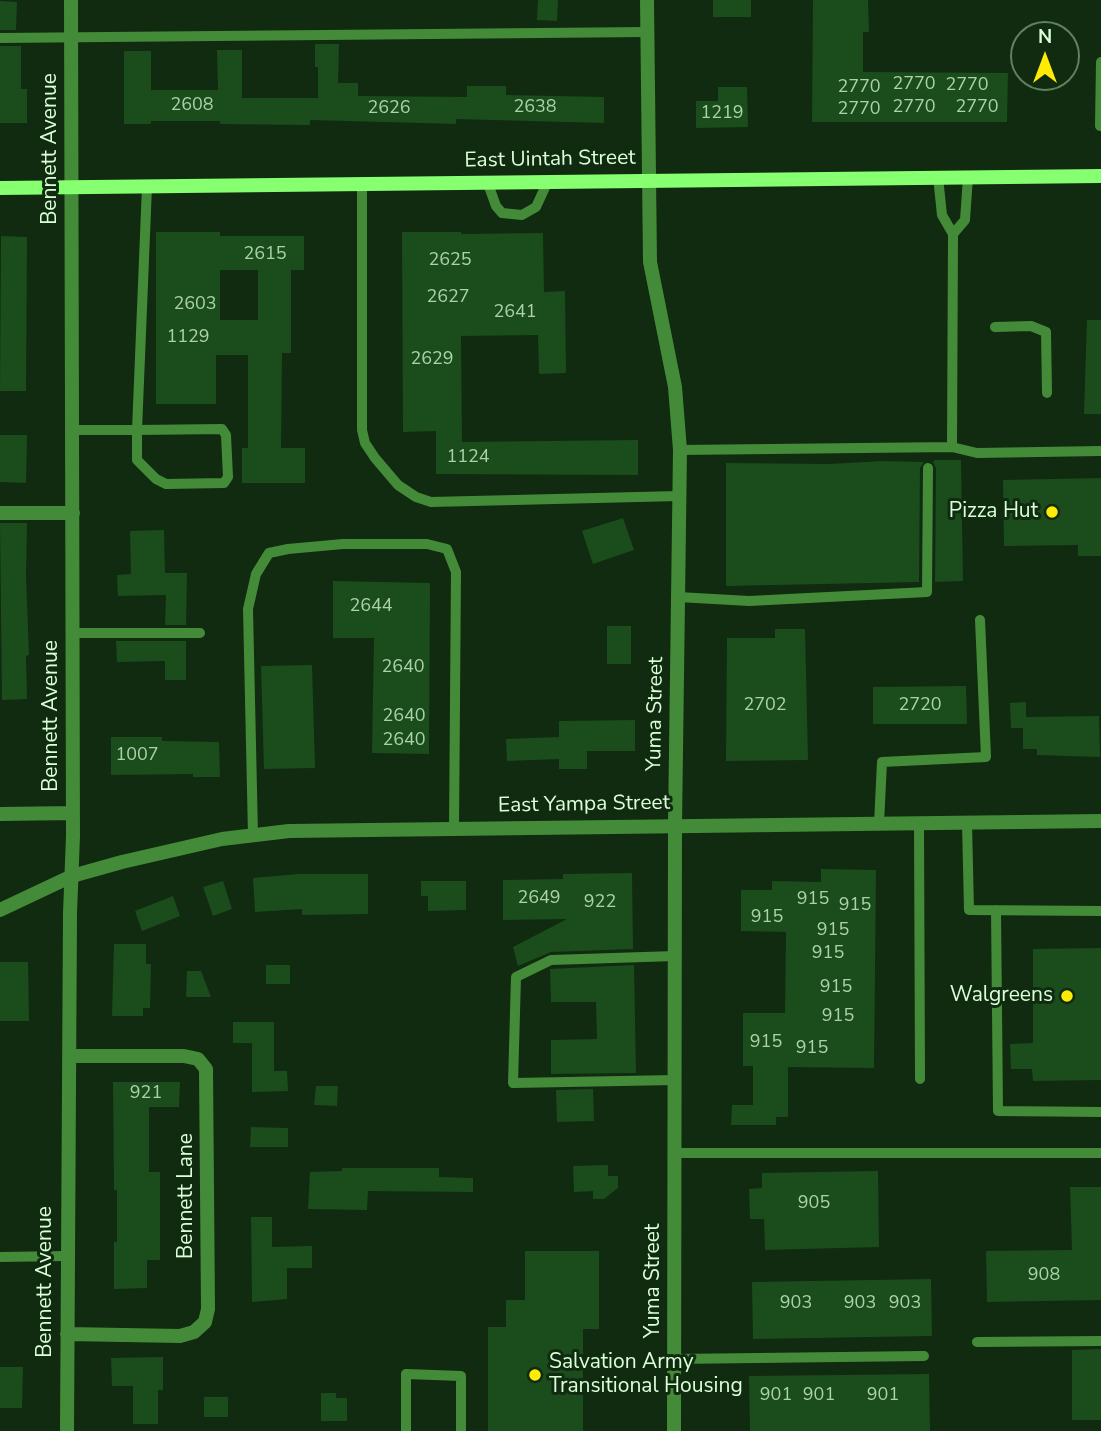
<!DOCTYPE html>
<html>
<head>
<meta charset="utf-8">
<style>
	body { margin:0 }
	#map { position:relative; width:1101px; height:1431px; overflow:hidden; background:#102b0f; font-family:"Nunito Sans",sans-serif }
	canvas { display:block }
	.north { position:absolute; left:1010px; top:21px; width:70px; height:70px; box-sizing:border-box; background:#102b0f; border:2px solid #618060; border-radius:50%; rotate:0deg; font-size:19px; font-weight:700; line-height:28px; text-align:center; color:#dbffd9 }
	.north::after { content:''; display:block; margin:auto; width:24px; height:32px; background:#ffeb05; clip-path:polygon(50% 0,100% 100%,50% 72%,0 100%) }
</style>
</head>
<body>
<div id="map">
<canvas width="1101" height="1431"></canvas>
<div class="north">N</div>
</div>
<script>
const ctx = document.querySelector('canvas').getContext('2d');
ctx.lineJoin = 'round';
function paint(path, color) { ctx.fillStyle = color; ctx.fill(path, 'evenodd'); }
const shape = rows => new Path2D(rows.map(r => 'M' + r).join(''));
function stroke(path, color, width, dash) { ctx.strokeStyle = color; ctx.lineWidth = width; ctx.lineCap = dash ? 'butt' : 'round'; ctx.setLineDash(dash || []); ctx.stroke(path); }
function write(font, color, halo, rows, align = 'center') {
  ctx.font = font + ' "Nunito Sans",sans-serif'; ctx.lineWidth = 6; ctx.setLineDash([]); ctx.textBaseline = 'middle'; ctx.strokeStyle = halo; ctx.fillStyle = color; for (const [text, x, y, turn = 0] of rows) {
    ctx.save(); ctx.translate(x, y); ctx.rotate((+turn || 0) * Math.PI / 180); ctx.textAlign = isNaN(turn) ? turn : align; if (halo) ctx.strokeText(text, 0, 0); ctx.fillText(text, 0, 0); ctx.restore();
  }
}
const building = shape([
	[538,0,558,0,557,21,537,20],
	[713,0,751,0,751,17,713,17],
	[813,0,868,0,869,32,863,32,863,72,1008,73,1007,122,812,122],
	[0,1,17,2,16,30,0,30],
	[315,44,339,44,338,83,358,83,358,96,467,97,467,86,506,86,506,95,604,97,604,123,456,119,456,124,310,120,310,125,220,124,220,121,151,121,151,124,124,124,124,51,151,51,151,90,218,90,217,50,242,50,242,98,318,98,318,67,315,67],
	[0,46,21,46,21,89,27,89,27,123,0,123],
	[718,87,747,87,748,127,696,128,696,101,718,101],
	[156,232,220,232,220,236,304,236,304,270,291,270,291,353,282,353,281,448,305,448,305,483,242,483,242,448,248,448,248,355,216,355,216,404,156,404],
	[220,270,258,270,258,320,220,320],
	[402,232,461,232,461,234,543,233,544,292,565,291,566,373,539,374,538,335,461,336,462,442,638,440,638,475,436,474,436,431,403,432],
	[1,236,27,237,26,391,0,391],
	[1087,320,1101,320,1101,414,1084,414],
	[0,435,27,435,26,483,0,482],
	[935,460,961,460,963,581,935,582,936,468,933,462],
	[883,461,924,462,920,468,919,582,726,586,726,463,829,464],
	[1101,478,1101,556,1078,556,1078,545,1004,546,1003,480],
	[623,518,634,550,593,564,582,531],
	[0,523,27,523,26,577,29,655,26,656,27,699,2,700],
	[164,530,165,573,187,573,186,625,165,625,166,595,118,596,117,575,131,574,130,531],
	[333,581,430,583,429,754,372,753,374,638,333,638],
	[607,626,631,626,631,664,607,664],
	[775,629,805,629,808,760,726,761,727,638,775,638],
	[116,641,186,641,186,680,165,680,165,661,117,662],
	[312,665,315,768,264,769,261,666],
	[966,686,967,724,873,724,873,687],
	[1026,702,1026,717,1099,716,1100,757,1037,755,1037,749,1023,749,1023,728,1011,728,1010,703],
	[635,720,635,751,587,751,587,769,559,769,559,759,507,761,506,739,559,737,559,721],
	[111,737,162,737,162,741,219,742,220,777,193,777,193,774,111,775],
	[821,869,876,870,874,1068,788,1067,788,1117,776,1117,776,1125,731,1125,732,1105,753,1105,753,1066,743,1066,743,1013,785,1013,786,932,741,931,741,890,772,890,772,881,821,882],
	[632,873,633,949,551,952,518,966,513,947,567,919,503,920,503,880,563,879,563,874],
	[298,874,368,874,368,914,302,915,302,909,255,912,253,878],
	[223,881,232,909,213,916,203,887],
	[421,881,466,881,466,910,428,911,428,896,421,896],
	[173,896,180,916,142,931,135,911],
	[114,944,146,944,146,964,151,964,150,1008,143,1008,143,1016,112,1016],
	[1101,948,1101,1080,1033,1081,1032,1069,1011,1069,1010,1044,1033,1043,1033,949],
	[0,962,28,962,29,1021,0,1021],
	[266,965,290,965,290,984,266,984],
	[634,965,636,1073,551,1074,551,1040,597,1039,596,1002,551,1002,550,969],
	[187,971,201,971,211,997,186,997],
	[233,1022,274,1022,274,1071,287,1071,288,1091,252,1092,252,1043,233,1043],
	[113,1082,180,1082,179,1107,149,1107,149,1172,160,1172,160,1260,147,1260,147,1288,114,1289,114,1242,117,1242,117,1190,114,1190],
	[316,1086,338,1086,337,1106,314,1105],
	[593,1089,594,1121,557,1122,556,1090],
	[251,1127,288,1128,288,1147,250,1147],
	[608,1165,608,1176,618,1176,618,1188,604,1199,593,1199,593,1191,574,1192,573,1166],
	[342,1168,439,1168,439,1177,473,1178,473,1192,368,1191,367,1210,308,1209,310,1172,342,1171],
	[878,1171,879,1247,765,1250,764,1219,750,1219,749,1189,762,1188,762,1173],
	[1070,1187,1101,1187,1101,1300,987,1302,986,1251,1072,1250],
	[251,1217,272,1217,272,1247,312,1246,312,1268,287,1268,287,1299,252,1302],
	[525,1251,599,1251,599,1329,583,1329,583,1431,488,1431,488,1327,506,1327,506,1300,525,1300],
	[931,1279,932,1336,753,1339,752,1282],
	[1101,1349,1101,1420,1072,1420,1072,1350],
	[163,1357,163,1390,158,1390,158,1424,133,1424,133,1386,112,1386,111,1358],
	[0,1367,23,1367,22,1408,0,1408],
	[929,1374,930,1431,750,1431,749,1376],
	[321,1393,336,1393,336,1398,347,1398,347,1421,321,1421],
	[204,1397,228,1397,228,1417,204,1417]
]);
const service = shape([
	[0,38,647,32],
	[1100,126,1101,62],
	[938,177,942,215,953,234,952,447,977,453,1101,451],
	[487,181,496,206,502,213,522,215,536,207,548,181],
	[362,183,362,430,365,443,375,458,398,485,416,497,431,502,679,496],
	[953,234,965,220,968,177],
	[995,327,1031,326,1046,332,1047,393],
	[73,430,137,430,222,429,226,435,228,477,224,483,166,484,156,479,137,460,137,430,147,186],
	[680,450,952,447],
	[678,597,749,601,927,592,928,468],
	[73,633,200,633],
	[967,823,969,910,1101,911],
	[879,824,882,762,986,757,980,620],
	[919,824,920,1079],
	[253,835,248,609,256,574,269,553,288,549,343,544,427,544,447,549,456,572,454,828],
	[996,910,998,1111,1101,1112],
	[675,956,551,960,516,977,513,1083,675,1080],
	[675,1153,1101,1153],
	[0,1257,68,1256],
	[977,1342,1101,1341],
	[674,1359,924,1356],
	[406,1431,406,1374,461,1376,461,1431]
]);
const minor = shape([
	[647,0,650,262,675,387,680,450,675,825,674,1431],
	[0,513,73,513],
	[0,814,73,813],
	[67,1334,180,1336,194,1332,205,1322,208,1309,206,1069,198,1059,184,1056,69,1056],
	[67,1431,70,913,73,836,71,0]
]);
const tertiary = shape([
	[0,910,72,876,122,862,222,839,289,831,1101,821]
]);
const secondary = shape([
	[0,188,1101,176]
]);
const markers = [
	[1052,512,7,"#ffeb05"],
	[1067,996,7,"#ffeb05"],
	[535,1375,7,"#ffeb05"]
];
const numberNames = [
	["2770",914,85],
	["2770",967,86],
	["2770",859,88],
	["2608",192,106],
	["2638",535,108],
	["2770",914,108],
	["2770",977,108],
	["2626",389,109],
	["2770",859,110],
	["1219",722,114],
	["2615",265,255],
	["2625",450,261],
	["2627",448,298],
	["2603",195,305],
	["2641",515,313],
	["1129",188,338],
	["2629",432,360],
	["1124",468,458],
	["2644",371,607],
	["2640",403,668],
	["2702",765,706],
	["2720",920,706],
	["2640",404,717],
	["2640",404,741],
	["1007",137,756],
	["2649",539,899],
	["915",813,900],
	["922",600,903],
	["915",855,906],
	["915",767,918],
	["915",833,931],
	["915",828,954],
	["915",836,988],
	["915",838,1017],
	["915",766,1043],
	["915",812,1049],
	["921",146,1094],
	["905",814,1204],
	["908",1044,1276],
	["903",796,1304],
	["903",860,1304],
	["903",905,1304],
	["901",776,1396],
	["901",819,1396],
	["901",883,1396]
];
const streetNames = [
	["Bennett Avenue",51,149,-90],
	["East Uintah Street",550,160,-1],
	["Yuma Street",656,714,-89],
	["Bennett Avenue",52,716,-90],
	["East Yampa Street",584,805,-1],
	["Bennett Lane",187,1196,-90],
	["Yuma Street",654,1281,-90],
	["Bennett Avenue",46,1282,-90]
];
const poiNames = [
	["Pizza Hut",1038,512],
	["Walgreens",1053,996],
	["Salvation Army",549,1363,"left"],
	["Transitional Housing",549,1387,"left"]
];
paint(building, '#1b4c1c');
stroke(service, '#448b39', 10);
stroke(minor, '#448b39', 14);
stroke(tertiary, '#448b39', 14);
stroke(secondary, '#86ff70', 14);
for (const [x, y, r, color] of markers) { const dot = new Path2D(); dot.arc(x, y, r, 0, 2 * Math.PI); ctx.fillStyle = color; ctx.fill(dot); stroke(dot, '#102b0f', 2.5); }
write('18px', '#abd2aa', null, numberNames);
write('21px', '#dbffd9', '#102b0f', streetNames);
write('21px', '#dbffd9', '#102b0f', poiNames, 'right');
</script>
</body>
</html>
